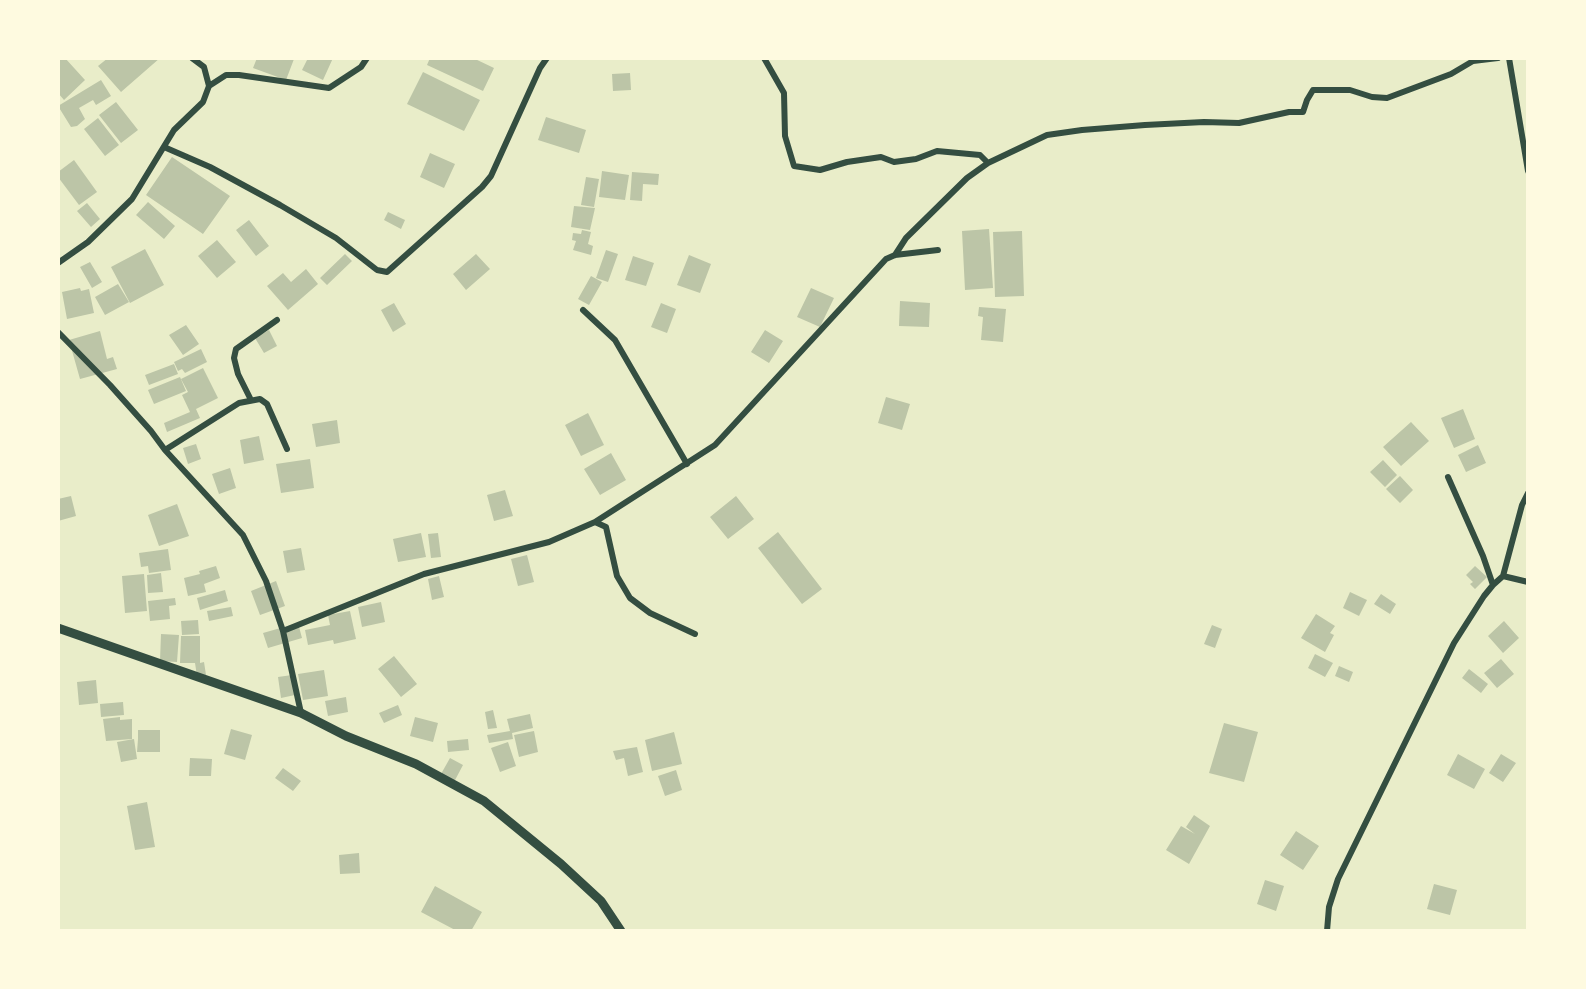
<!DOCTYPE html>
<html>
<head>
<meta charset="utf-8">
<style>
	body { margin:0 }
	#map { position:relative; width:1586px; height:989px; overflow:hidden; background:#e9edc9; font-family:"Work Sans",sans-serif }
	canvas { display:block }
	.frame { position:absolute; inset:0; border:60px solid #fefae0; pointer-events:none }
</style>
</head>
<body>
<div id="map">
<canvas width="1586" height="989"></canvas>
<div class="frame"></div>
</div>
<script>
const ctx = document.querySelector('canvas').getContext('2d');
ctx.lineJoin = 'round';
function paint(path, color) { ctx.fillStyle = color; ctx.fill(path, 'evenodd'); }
const shape = rows => new Path2D(rows.map(r => 'M' + r).join(''));
function stroke(path, color, width, dash) { ctx.strokeStyle = color; ctx.lineWidth = width; ctx.lineCap = dash ? 'butt' : 'round'; ctx.setLineDash(dash || []); ctx.stroke(path); }
const building = shape([
	[58,58,65,58,85,80,64,100,58,93],
	[108,58,160,58,121,92,98,66],
	[257,58,291,58,294,59,286,80,253,68],
	[308,58,333,58,323,80,302,70],
	[430,58,473,58,494,68,483,91,427,65],
	[423,72,480,100,464,131,407,104],
	[630,73,631,90,613,91,612,74],
	[101,80,111,96,96,105,93,100,79,108,85,119,77,126,71,127,58,106],
	[116,102,138,130,121,143,99,115],
	[546,117,586,130,579,153,538,140],
	[98,118,119,145,105,156,84,129],
	[430,153,455,164,444,188,420,177],
	[172,157,230,196,203,234,146,195],
	[74,160,97,192,79,205,58,177,58,172],
	[602,171,629,175,625,200,599,197],
	[632,172,659,174,658,185,643,184,642,201,630,200],
	[586,177,599,179,594,207,581,205],
	[148,202,175,226,164,239,136,215],
	[87,203,100,219,91,227,77,211],
	[574,206,595,208,590,230,571,227],
	[388,212,405,220,401,229,384,220],
	[249,220,269,246,256,256,236,230],
	[989,229,993,288,965,290,962,231],
	[582,230,591,232,588,244,593,246,591,255,573,250,576,241,572,240,573,233,581,234],
	[1022,231,1024,296,995,297,993,232],
	[217,240,236,262,217,278,198,256],
	[145,249,164,285,130,303,111,267],
	[606,250,618,254,608,282,596,278],
	[345,254,352,261,327,285,320,278],
	[476,254,490,269,466,290,453,274],
	[689,255,711,264,700,293,677,285],
	[633,256,654,263,646,286,625,280],
	[90,262,102,282,92,288,80,267],
	[306,269,318,284,288,310,267,286,283,273,291,282],
	[591,276,602,282,589,305,578,299],
	[118,284,129,302,105,315,95,297],
	[80,288,81,291,89,289,94,313,67,319,62,292],
	[811,288,834,298,820,327,797,317],
	[900,301,930,303,929,327,899,326],
	[394,303,406,324,393,332,381,310],
	[661,303,676,309,667,333,651,327],
	[979,307,1006,309,1003,342,981,340,983,317,978,316],
	[186,325,199,344,183,355,169,335],
	[269,330,277,346,264,353,255,338],
	[765,330,783,341,769,363,751,352],
	[100,331,107,359,113,357,117,369,80,379,69,340],
	[201,349,207,362,185,373,182,369,178,371,174,362],
	[174,364,178,374,149,385,145,375],
	[203,368,218,398,196,409,200,418,167,432,164,423,190,412,182,395,188,392,181,379],
	[180,377,186,391,154,404,148,390],
	[886,397,910,404,902,430,878,423],
	[1463,409,1475,439,1454,448,1441,418],
	[588,413,604,445,581,456,565,425],
	[337,420,340,443,316,447,312,424],
	[1411,422,1429,441,1401,466,1383,447],
	[259,436,264,460,244,464,240,440],
	[196,444,201,459,188,464,183,448],
	[1478,445,1486,463,1466,472,1458,455],
	[611,453,626,480,600,495,584,469],
	[310,459,314,488,281,493,276,464],
	[1383,460,1397,475,1385,487,1370,472],
	[230,468,236,488,219,494,212,474],
	[1400,476,1413,490,1400,503,1386,489],
	[505,490,513,516,494,521,487,495],
	[71,496,76,516,58,521,58,499],
	[736,496,754,519,728,539,710,517],
	[177,504,189,536,159,546,148,515],
	[778,532,822,589,802,604,758,548],
	[421,533,426,557,398,562,393,539],
	[438,533,441,557,431,558,428,534],
	[301,548,305,570,287,573,283,551],
	[168,549,171,570,149,573,148,566,141,567,139,553],
	[527,555,534,582,518,586,511,559],
	[216,566,220,578,204,584,206,592,188,596,184,578,200,574,199,571],
	[1475,566,1487,577,1475,589,1470,584,1473,582,1466,575],
	[161,573,163,592,148,593,147,575],
	[144,574,147,611,125,613,122,576],
	[439,576,444,597,432,600,428,579],
	[276,581,285,606,260,615,251,591],
	[225,590,228,601,200,610,197,598],
	[1350,592,1367,600,1359,616,1343,608],
	[1381,594,1396,604,1390,614,1374,604],
	[175,598,176,605,169,606,170,619,150,621,148,601],
	[381,602,385,622,362,627,358,607],
	[231,607,233,616,209,621,207,611],
	[350,611,356,639,334,644,333,640,308,645,305,630,330,625,328,615],
	[1316,614,1335,626,1330,633,1334,635,1325,652,1301,638],
	[198,620,199,634,182,635,181,621],
	[1504,621,1519,638,1503,653,1488,636],
	[298,623,302,638,268,648,263,633],
	[1212,625,1222,629,1215,648,1204,644],
	[161,634,179,635,177,662,160,661],
	[181,636,200,636,200,663,204,662,206,675,197,676,195,663,180,663],
	[1315,654,1333,663,1325,677,1308,668],
	[394,656,417,684,401,697,378,669],
	[1501,659,1514,674,1497,688,1484,673],
	[1339,666,1353,672,1349,682,1335,676],
	[1469,669,1488,684,1481,693,1462,678],
	[324,670,328,696,303,700,298,674],
	[292,675,295,695,281,698,278,677],
	[96,680,98,703,79,705,77,682],
	[346,697,348,712,328,716,325,701],
	[123,702,124,715,101,717,100,704],
	[398,705,402,715,384,723,379,713],
	[493,710,497,728,488,729,485,712],
	[530,714,533,728,512,733,513,739,489,743,487,735,510,731,507,719],
	[120,717,120,720,132,719,132,739,106,741,103,719],
	[415,717,438,723,433,742,410,736],
	[1224,723,1258,732,1244,782,1209,773],
	[231,729,252,735,245,760,224,754],
	[138,730,160,730,160,752,137,752,138,739,140,738,138,739],
	[534,731,538,752,519,757,514,735],
	[674,732,682,764,652,771,645,740],
	[134,739,137,759,121,762,117,742],
	[468,739,469,750,448,752,447,741],
	[508,742,516,766,500,772,491,748],
	[637,747,643,772,628,776,624,758,616,760,613,751],
	[1458,754,1485,769,1474,789,1447,775],
	[1501,754,1516,763,1503,782,1489,773],
	[190,758,212,759,211,776,189,776],
	[450,758,463,765,454,782,441,774],
	[283,768,301,781,293,791,275,778],
	[676,770,682,790,665,796,658,776],
	[147,802,155,847,135,850,127,806],
	[1194,815,1210,826,1189,864,1166,850,1181,826,1195,834,1186,827],
	[1296,831,1319,846,1303,870,1280,855],
	[359,853,360,873,340,874,339,855],
	[1265,880,1284,886,1276,911,1257,904],
	[1434,884,1457,890,1450,915,1427,909],
	[435,886,482,912,471,931,457,931,421,912]
]);
const minor = shape([
	[764,58,784,93,785,136,794,166,820,170,847,162,881,157,894,162,916,159,937,151,980,155,988,163],
	[1509,58,1528,171],
	[209,86,226,75,239,75,329,88,361,67,367,58],
	[164,147,210,167,280,205,336,238,377,270,387,272,482,187,491,176,540,68,547,58],
	[895,255,906,238,967,178,988,163,1047,135,1082,130,1145,125,1204,122,1239,123,1289,112,1303,112,1307,100,1313,90,1350,90,1372,97,1387,98,1451,74,1473,61,1498,58],
	[58,263,88,242,132,199,174,130,203,102,209,86,204,67,192,58],
	[583,310,615,340,687,464],
	[58,332,110,385,151,431,165,450,243,535,266,581,283,631,301,713],
	[251,400,238,374,234,358,236,349,277,320],
	[165,450,239,403,260,399,267,404,287,449],
	[1448,477,1483,556,1493,585],
	[595,522,606,527,617,576,630,598,650,613,695,634],
	[1503,576,1528,582],
	[283,631,424,574,549,542,595,522,715,445,886,259,895,255,938,250],
	[1327,931,1329,907,1338,879,1454,643,1484,596,1493,585,1503,576,1522,505,1528,493]
]);
const trunk = shape([
	[58,628,301,713,346,736,416,764,484,801,561,864,601,901,621,931]
]);
paint(building, '#bcc5a7');
stroke(minor, '#344e41', 6);
stroke(trunk, '#344e41', 9);
</script>
</body>
</html>
